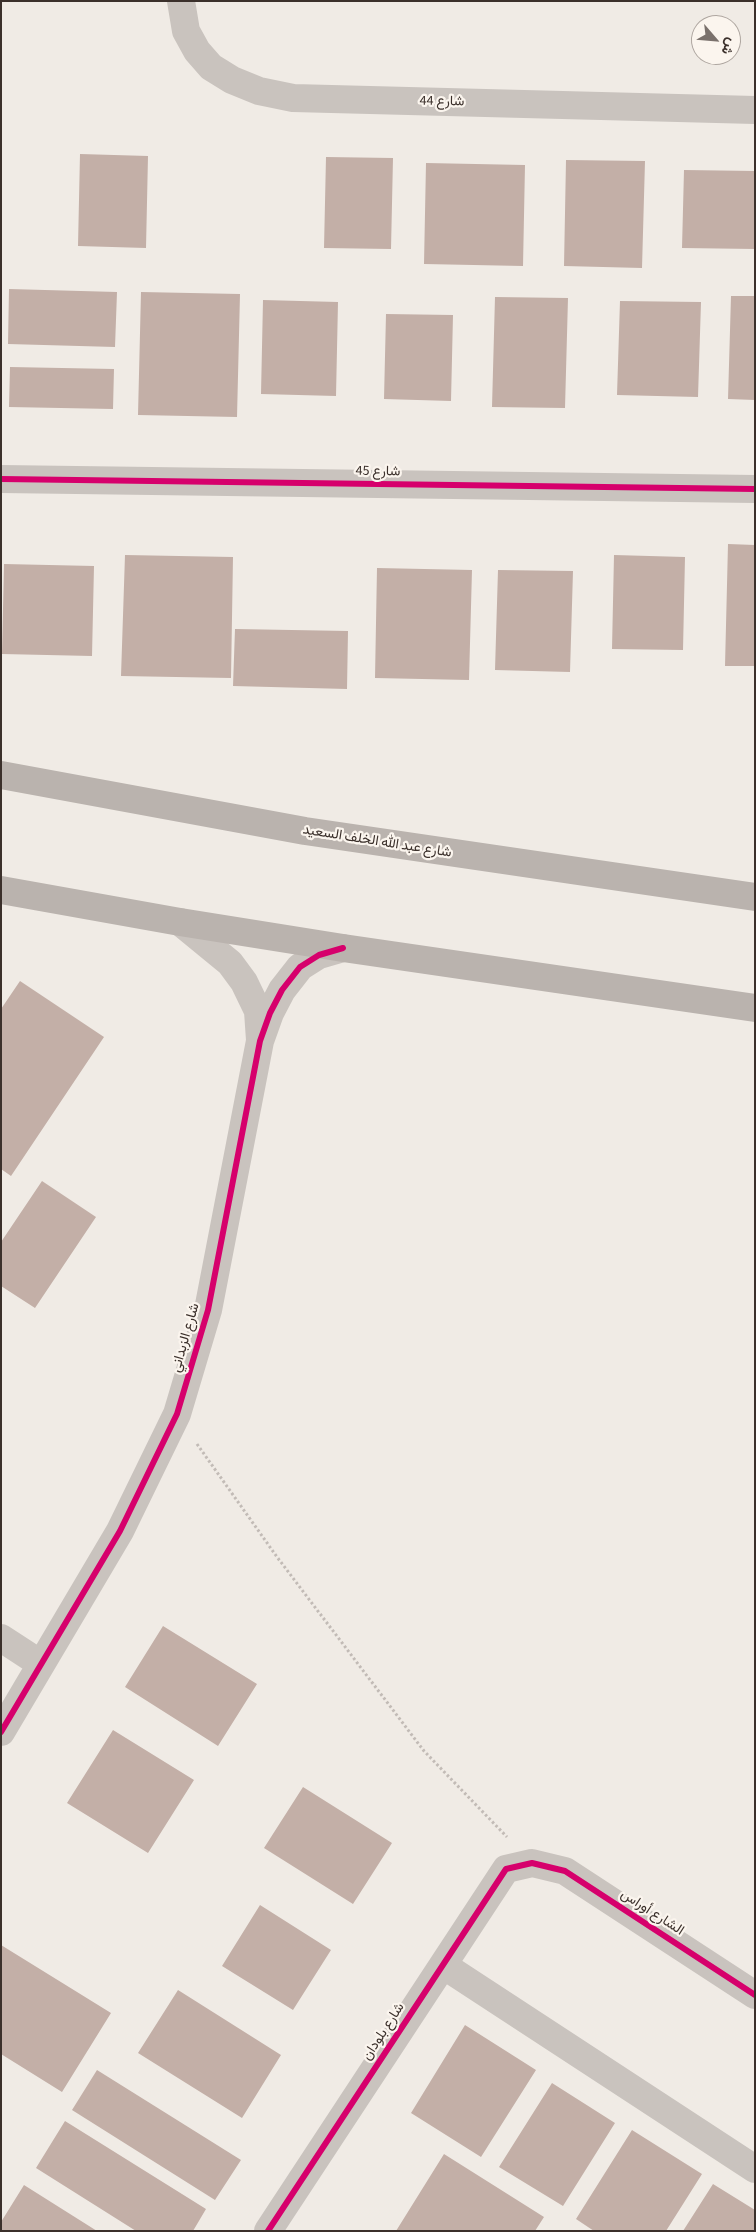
<!DOCTYPE html>
<html>
<head>
<meta charset="utf-8">
<style>
	body { margin:0 }
	#map { position:relative; width:756px; height:2232px; overflow:hidden; background:#f0ebe5; font-family:"Source Sans 3",Vazirmatn,sans-serif }
	canvas { display:block }
	.frame { position:absolute; inset:0; border:2px solid #3b302b; pointer-events:none }
	.north { position:absolute; left:691px; top:15px; width:50px; height:50px; box-sizing:border-box; background:#fbf5ee; border:1px solid #aea6a0; border-radius:50%; rotate:117deg; font-size:14px; font-weight:700; line-height:20px; text-align:center; color:#3b302b }
	.north::after { content:''; display:block; margin:auto; width:18px; height:22px; background:#7a716c; clip-path:polygon(50% 0,100% 100%,50% 72%,0 100%) }
</style>
</head>
<body>
<div id="map">
<canvas width="756" height="2232"></canvas>
<div class="frame"></div>
<div class="north">ش</div>
</div>
<script>
const ctx = document.querySelector('canvas').getContext('2d');
ctx.lineJoin = 'round';
function paint(path, color) { ctx.fillStyle = color; ctx.fill(path, 'evenodd'); }
const shape = rows => new Path2D(rows.map(r => 'M' + r).join(''));
function stroke(path, color, width, dash) { ctx.strokeStyle = color; ctx.lineWidth = width; ctx.lineCap = dash ? 'butt' : 'round'; ctx.setLineDash(dash || []); ctx.stroke(path); }
function write(font, color, halo, rows, align = 'center') {
  ctx.font = font + ' "Source Sans 3",Vazirmatn,sans-serif'; ctx.lineWidth = 4.5; ctx.setLineDash([]); ctx.textBaseline = 'middle'; ctx.strokeStyle = halo; ctx.fillStyle = color; for (const [text, x, y, turn = 0] of rows) {
    ctx.save(); ctx.translate(x, y); ctx.rotate((+turn || 0) * Math.PI / 180); ctx.textAlign = isNaN(turn) ? turn : align; if (halo) ctx.strokeText(text, 0, 0); ctx.fillText(text, 0, 0); ctx.restore();
  }
}
const building = shape([
	[80,154,148,156,146,248,78,246],
	[326,157,393,158,391,249,324,248],
	[566,160,645,161,642,268,564,266],
	[426,163,525,165,523,266,424,264],
	[684,170,755,171,755,249,682,248],
	[9,289,117,292,115,347,8,344],
	[141,292,240,294,237,417,138,415],
	[731,296,755,296,755,400,728,399],
	[495,297,568,298,565,408,492,407],
	[263,300,338,302,336,396,261,394],
	[620,301,701,302,698,397,617,395],
	[386,314,453,315,451,401,384,399],
	[10,367,114,369,113,409,9,407],
	[728,544,755,545,755,666,725,666],
	[125,555,233,557,231,678,121,676],
	[614,555,685,557,683,650,612,649],
	[4,564,94,566,92,656,2,654],
	[377,568,472,570,469,680,375,678],
	[498,570,573,571,570,672,495,670],
	[235,629,348,631,347,689,233,686],
	[20,981,104,1037,11,1176,1,1169,1,1009],
	[42,1181,96,1217,35,1308,1,1286,1,1242],
	[163,1626,257,1684,218,1746,125,1687],
	[113,1730,194,1780,148,1853,67,1803],
	[303,1787,392,1843,353,1904,264,1848],
	[260,1905,331,1950,293,2010,222,1966],
	[1,1945,111,2013,62,2092,1,2054],
	[178,1990,281,2055,242,2118,138,2053],
	[465,2025,536,2070,481,2157,411,2113],
	[97,2070,241,2160,215,2200,72,2110],
	[552,2083,615,2123,563,2206,499,2167],
	[65,2121,206,2209,193,2231,136,2231,36,2168],
	[632,2130,702,2174,666,2231,594,2231,576,2219],
	[444,2154,544,2217,535,2231,396,2231],
	[713,2184,755,2210,755,2231,683,2231],
	[24,2185,97,2231,1,2231,1,2222]
]);
const path = shape([
	[197,1444,277,1557,424,1751,507,1837]
]);
const street = shape([
	[181,1,186,31,197,51,211,67,232,80,259,91,293,98,755,110],
	[1,479,755,489],
	[180,922,230,963,244,982,258,1011,260,1040],
	[1,1638,41,1664],
	[1,1732,120,1531,177,1414,208,1310,260,1041,270,1013,282,990,300,967,319,955,343,948],
	[443,1965,755,2169],
	[268,2231,506,1869,532,1863,565,1871,755,1995]
]);
const secondary = shape([
	[1,775,305,831,755,897],
	[1,890,180,922,343,948,755,1008]
]);
const cycleway = shape([
	[1,479,755,489],
	[1,1732,120,1531,177,1414,208,1310,260,1041,270,1013,282,990,300,967,319,955,343,948],
	[268,2231,506,1869,532,1863,565,1871,755,1995]
]);
const streetNames = [
	["شارع 44",442,102,1],
	["شارع 45",378,472,1],
	["شارع عبد الله الخلف السعيد",377,842,9],
	["شارع الزبداني",186,1338,-74],
	["الشارع أوراس",652,1913,33],
	["شارع بلودان",384,2032,-57]
];
paint(building, '#c3afa7');
stroke(path, '#c2bbb6', 3, [2.5, 2.5]);
stroke(street, '#c9c3be', 28);
stroke(secondary, '#bab3ae', 28);
stroke(cycleway, '#d6006c', 6);
write('14px', '#3b302b', '#fbf5ee', streetNames);
</script>
</body>
</html>
